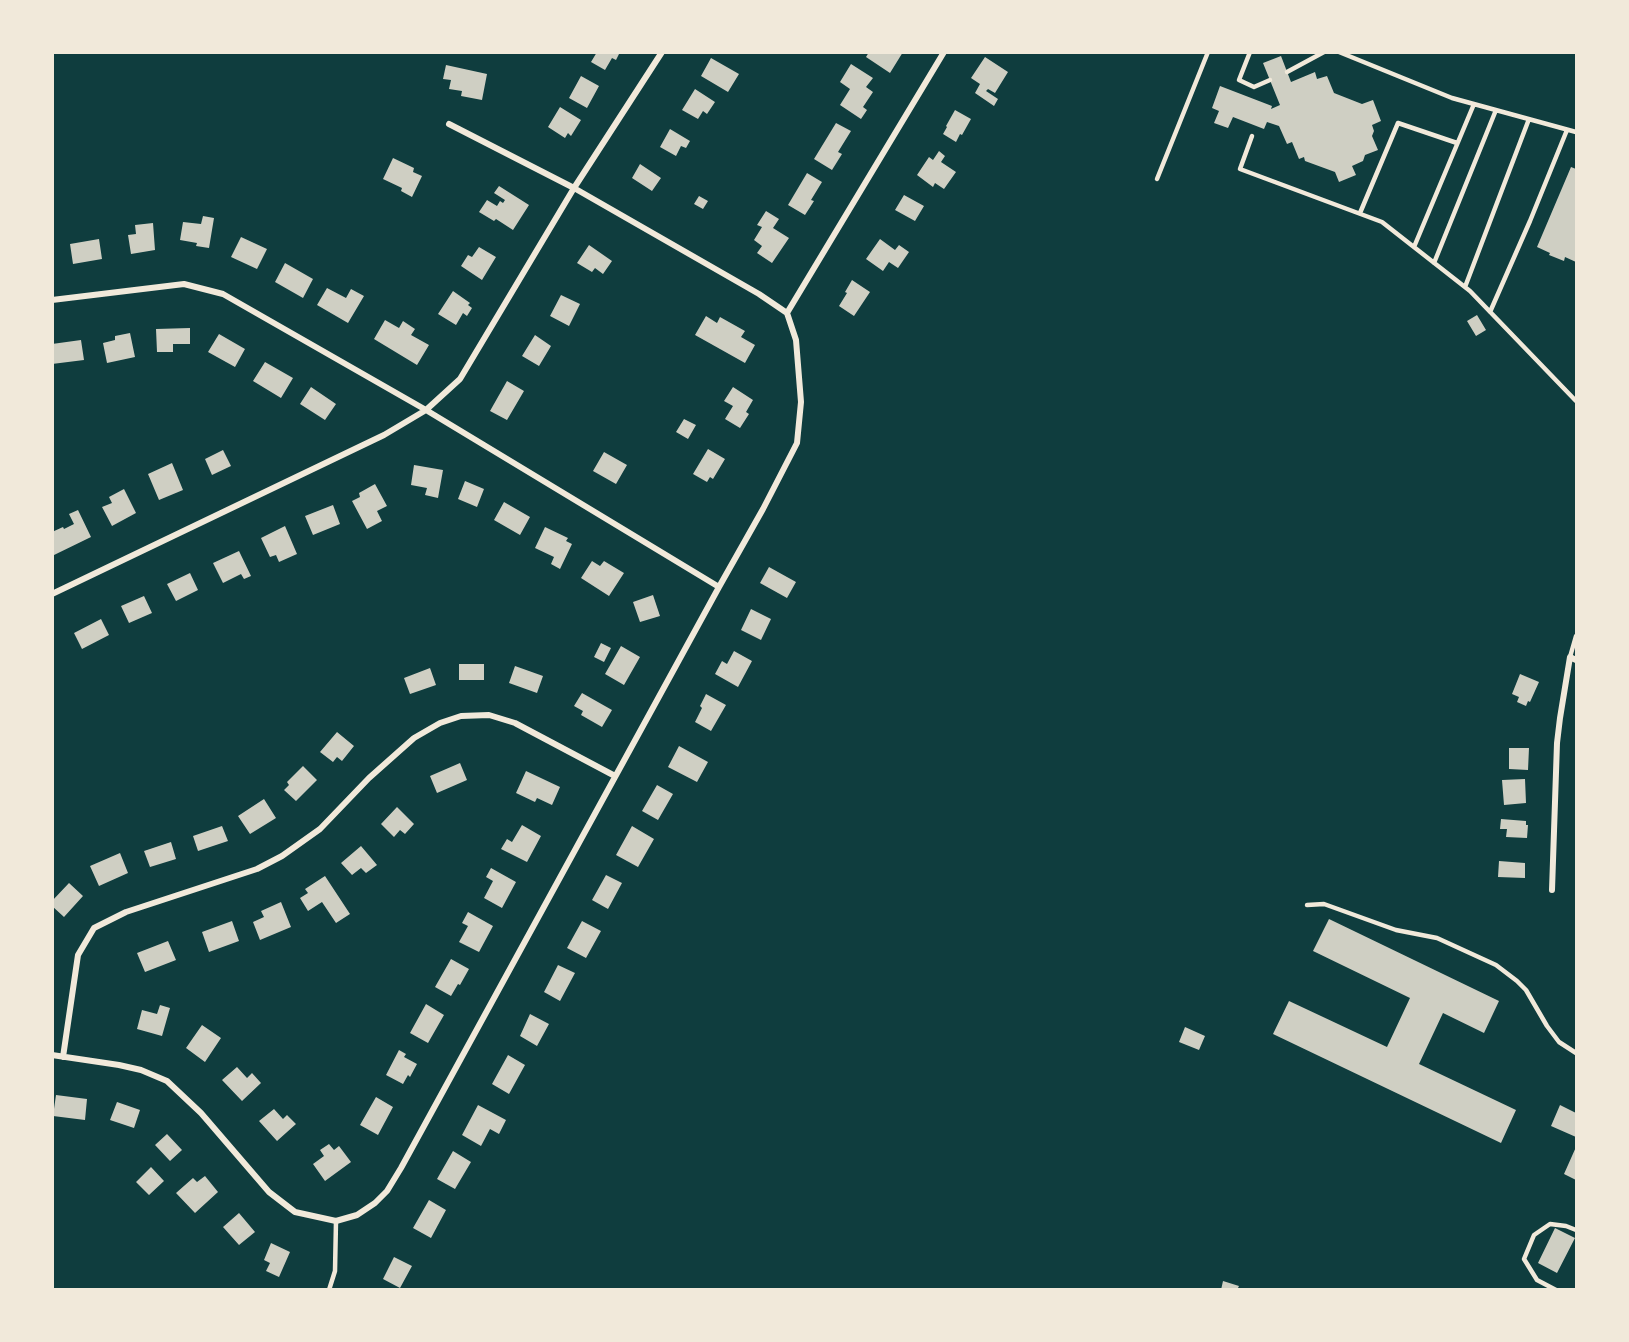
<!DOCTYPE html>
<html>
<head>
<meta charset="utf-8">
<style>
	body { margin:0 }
	#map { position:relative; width:1629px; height:1342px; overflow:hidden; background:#0f3d3e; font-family:Manrope,sans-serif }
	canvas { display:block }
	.frame { position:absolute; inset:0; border:54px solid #f1e9da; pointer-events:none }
</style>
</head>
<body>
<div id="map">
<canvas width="1629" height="1342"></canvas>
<div class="frame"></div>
</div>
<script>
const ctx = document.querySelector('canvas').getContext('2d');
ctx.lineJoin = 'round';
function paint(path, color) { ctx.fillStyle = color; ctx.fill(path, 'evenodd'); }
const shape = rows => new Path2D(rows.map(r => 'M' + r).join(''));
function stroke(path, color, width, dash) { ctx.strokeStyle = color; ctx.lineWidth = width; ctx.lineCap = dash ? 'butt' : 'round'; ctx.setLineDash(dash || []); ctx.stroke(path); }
const building = shape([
	[597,52,620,52,616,60,612,58,605,70,591,62],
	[869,52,903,52,890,73,866,57],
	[1281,56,1291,82,1315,72,1317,79,1327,76,1334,93,1362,104,1373,100,1381,121,1372,125,1374,131,1372,136,1378,150,1365,155,1363,161,1352,166,1356,175,1339,182,1335,172,1305,161,1304,157,1299,159,1292,142,1287,144,1279,126,1267,122,1264,129,1233,117,1228,128,1214,123,1219,111,1212,108,1220,86,1272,106,1271,109,1280,105,1263,63],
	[985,57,1008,72,995,93,988,89,986,91,998,99,994,106,975,93,980,84,971,78],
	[711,58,739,74,728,92,701,76],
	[851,64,873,78,866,87,873,92,863,107,867,110,861,119,840,105,850,89,840,82],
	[446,65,487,74,482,100,461,96,462,91,449,89,451,80,443,79],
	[581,76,599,86,587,108,569,98],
	[695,89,715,102,707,114,703,111,698,119,682,110],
	[560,107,581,120,571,136,568,133,565,138,548,127],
	[955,110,971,119,962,135,960,134,956,142,943,134,947,127,946,126],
	[836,123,851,131,838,152,842,154,832,170,814,159],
	[670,129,690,141,686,148,681,146,676,156,660,147],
	[939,151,945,156,941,162,956,172,944,189,935,183,933,187,917,175,929,157,933,160],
	[393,158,414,168,413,172,422,176,412,197,401,191,402,188,383,179],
	[640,164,661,178,652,191,632,178],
	[1571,167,1576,169,1576,262,1565,257,1564,261,1549,255,1550,253,1537,247],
	[807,173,822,182,811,200,814,201,805,215,788,205],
	[499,186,529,205,513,230,496,219,494,221,479,212,487,200,497,206,500,201,503,203,505,200,494,193],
	[904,195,924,206,915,221,895,210],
	[699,196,708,201,703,209,694,204],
	[766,211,779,219,773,228,789,238,772,263,757,253,762,246,754,240,762,227,757,225],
	[203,216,214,218,209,248,196,246,197,243,180,240,183,222,201,224],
	[153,223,155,250,131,254,128,235,136,234,135,225],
	[241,237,267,249,257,269,231,257],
	[99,239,102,259,73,264,70,244],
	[880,239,895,250,899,245,909,252,898,268,889,262,883,271,866,259],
	[589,245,612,261,603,274,595,268,592,272,577,263],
	[479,247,496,257,482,280,461,266,468,255,472,257],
	[285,263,313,279,303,298,275,282],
	[852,280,870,292,854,316,839,306,847,293,845,292],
	[327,288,346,298,351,289,364,296,348,323,317,305],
	[453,291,470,303,468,305,472,308,467,316,463,313,456,325,438,314],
	[561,295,580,304,569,326,550,316],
	[1477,315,1486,330,1476,336,1467,321],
	[706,316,717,323,720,317,745,331,741,337,755,345,745,363,695,335],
	[385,320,399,328,403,321,415,329,411,335,429,345,417,365,374,339],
	[190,328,190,344,173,344,173,352,157,352,156,329],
	[130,333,135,357,107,363,103,343,115,340,115,336],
	[219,334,245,349,235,367,208,352],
	[535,335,551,346,539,366,522,356],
	[81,340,84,360,52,364,52,344],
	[265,362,293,378,281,398,253,381],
	[507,381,524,391,507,420,490,411],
	[311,387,336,404,325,420,300,404],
	[733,387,753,400,746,412,749,414,740,428,725,419,733,406,724,401],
	[684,419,696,425,688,439,676,432],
	[708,449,725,459,713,479,710,477,707,482,693,474],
	[223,450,231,466,212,475,205,459],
	[604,452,627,465,616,484,593,471],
	[172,463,183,490,159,500,148,474],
	[414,465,443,470,438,498,425,495,427,488,411,485],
	[465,481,484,489,477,507,458,499],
	[375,484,387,506,377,511,382,521,367,529,352,501,360,497,359,493],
	[124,489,136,513,112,526,102,507,112,503,109,497],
	[504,502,530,517,520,535,494,520],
	[333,505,340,524,313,535,305,516],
	[78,510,91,537,52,556,52,532,63,527,64,529,74,524,69,514],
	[285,526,297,554,279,562,276,555,270,557,261,538],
	[545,527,568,538,566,541,572,544,560,569,551,564,554,557,535,548],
	[239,551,251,576,244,579,241,574,223,583,213,563],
	[592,561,600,566,604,561,624,573,609,596,581,578],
	[769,567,796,582,787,598,760,583],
	[190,573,198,590,176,601,167,584],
	[653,595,660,616,640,622,633,602],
	[144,596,152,613,129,623,121,606],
	[751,609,771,619,761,640,741,630],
	[101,619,109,635,82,649,74,633],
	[601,643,611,648,604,662,594,657],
	[621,646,640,657,624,685,605,674],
	[734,651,752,661,738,687,715,674,722,661,727,664],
	[459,664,484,664,484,680,459,680],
	[515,666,543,676,537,693,509,683],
	[430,668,436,685,410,694,404,678],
	[1520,674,1539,682,1530,702,1528,701,1526,706,1517,702,1519,697,1512,694],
	[582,693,612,710,602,727,581,715,583,711,574,706],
	[706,694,726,705,711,731,695,722,702,708,700,706],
	[337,732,354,746,342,761,337,757,333,762,320,752],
	[679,746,708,762,697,782,668,767],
	[1509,748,1529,748,1528,770,1509,769],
	[460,763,467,780,437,793,430,776],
	[303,766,317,780,296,801,284,790,289,785,287,782],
	[526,771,560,787,552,805,537,798,535,802,516,793],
	[1525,779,1526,803,1504,805,1502,780],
	[657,785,673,794,658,820,642,811],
	[264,799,276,818,250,834,238,816],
	[397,807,414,824,405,834,400,830,394,837,381,824],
	[1501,819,1526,821,1526,825,1528,825,1527,838,1506,837,1507,829,1500,829],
	[522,825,541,836,527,862,501,849,507,839,512,842],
	[222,826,228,841,198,851,193,836],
	[632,826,654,839,638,867,616,855],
	[171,842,176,859,150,867,144,851],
	[361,846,377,865,366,873,361,868,352,875,341,863],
	[120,853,128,873,99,886,90,866],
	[1499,861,1525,863,1525,878,1498,877],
	[491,868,516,882,502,908,484,898,493,881,486,877],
	[606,875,622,883,608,909,592,900],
	[325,876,350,914,336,923,322,902,308,911,300,898,308,893,305,889],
	[69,883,83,896,64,917,52,906,52,901],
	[281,902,291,927,260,940,253,922,264,917,261,911],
	[468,912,493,926,479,952,459,942,468,926,462,923],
	[1329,919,1499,1001,1484,1033,1443,1013,1419,1064,1516,1110,1501,1143,1273,1034,1289,1001,1387,1047,1410,998,1313,951],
	[232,921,239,941,209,952,202,932],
	[582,921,601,931,586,958,567,948],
	[168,941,176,960,145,972,137,953],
	[451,959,469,969,460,985,458,984,451,996,435,987],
	[558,965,575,973,560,1001,544,992],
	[426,1004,444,1015,428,1043,410,1033],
	[160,1005,170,1008,162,1036,137,1029,142,1010,157,1014],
	[530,1014,549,1024,537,1046,520,1036],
	[202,1025,221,1038,205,1062,186,1048],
	[1185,1027,1205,1036,1199,1050,1179,1042],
	[399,1050,406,1054,404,1057,417,1064,410,1077,408,1075,403,1084,386,1075],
	[508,1055,525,1065,509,1094,492,1084],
	[237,1067,247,1078,252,1073,261,1083,242,1101,222,1080],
	[56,1095,87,1099,85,1120,53,1116],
	[376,1097,393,1107,378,1135,360,1125],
	[117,1102,140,1110,134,1128,110,1120],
	[478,1105,506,1120,499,1134,490,1129,481,1146,462,1135],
	[1560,1105,1576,1113,1576,1137,1551,1126],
	[274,1109,283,1119,287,1115,296,1124,277,1141,259,1121],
	[167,1134,182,1150,170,1161,155,1145],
	[329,1144,334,1150,339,1146,351,1162,325,1181,313,1164,324,1156,320,1150],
	[1576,1147,1576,1180,1564,1174],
	[453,1151,471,1162,455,1189,437,1179],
	[151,1167,164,1181,149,1195,136,1182],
	[205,1176,218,1192,195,1213,176,1193,193,1178,197,1182],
	[429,1200,446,1210,431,1238,413,1228],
	[239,1213,255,1232,239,1245,223,1227],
	[1555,1228,1575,1238,1557,1273,1538,1263],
	[271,1243,290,1252,279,1277,266,1271,270,1263,264,1260],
	[394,1257,412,1266,400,1288,383,1279],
	[1223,1281,1239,1286,1237,1290,1221,1290]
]);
const service = shape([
	[1250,52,1239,80,1254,87,1270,80],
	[1339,52,1452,98,1576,132],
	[1287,72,1324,52],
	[1252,136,1240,169,1382,222,1470,291,1576,401],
	[1157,179,1208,52],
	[1360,213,1398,123,1457,143],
	[1414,247,1474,104],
	[1434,263,1496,110],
	[1465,287,1529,119],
	[1490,312,1530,221,1567,130],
	[1570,657,1576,636],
	[1307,905,1324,904,1396,930,1437,938,1496,965,1517,981,1526,990,1547,1026,1559,1042,1576,1053],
	[329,1290,335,1271,336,1221],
	[1556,1290,1537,1280,1524,1259,1534,1235,1550,1224,1566,1226,1576,1230]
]);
const minor = shape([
	[449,124,574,188,759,294,787,313],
	[52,300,184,284,223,294,426,410,719,587],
	[52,594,384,435,426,410,460,379,574,188,662,52],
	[1552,890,1557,743,1560,718,1570,657,1576,660],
	[52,1055,119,1065,141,1070,167,1081,201,1113,269,1192,295,1212,336,1221,357,1215,375,1203,387,1191,401,1168,719,587,763,509,797,443,801,402,796,340,787,313,944,52],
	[63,1057,78,955,94,928,126,912,257,869,282,856,320,829,369,778,414,738,440,723,461,716,489,715,515,723,615,776]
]);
paint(building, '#cfcfc3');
stroke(service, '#f1e9da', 4.5);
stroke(minor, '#f1e9da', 6);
</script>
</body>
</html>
